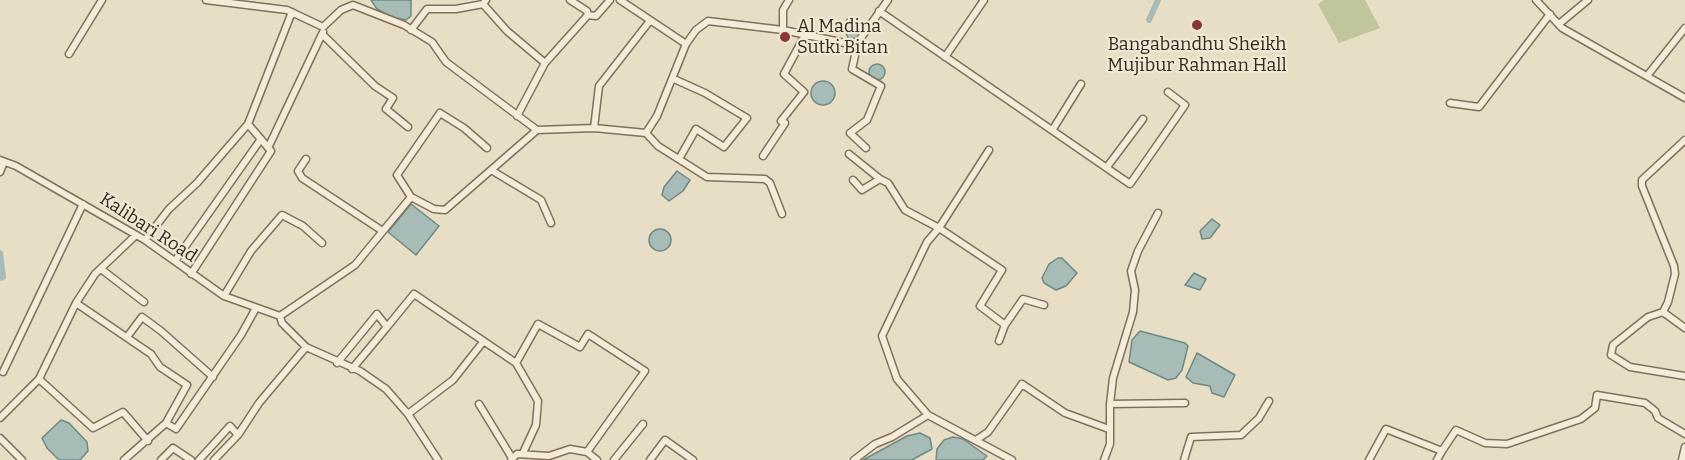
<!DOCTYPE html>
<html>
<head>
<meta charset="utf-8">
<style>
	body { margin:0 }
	canvas { display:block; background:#e8dec6 }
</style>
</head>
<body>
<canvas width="1685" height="460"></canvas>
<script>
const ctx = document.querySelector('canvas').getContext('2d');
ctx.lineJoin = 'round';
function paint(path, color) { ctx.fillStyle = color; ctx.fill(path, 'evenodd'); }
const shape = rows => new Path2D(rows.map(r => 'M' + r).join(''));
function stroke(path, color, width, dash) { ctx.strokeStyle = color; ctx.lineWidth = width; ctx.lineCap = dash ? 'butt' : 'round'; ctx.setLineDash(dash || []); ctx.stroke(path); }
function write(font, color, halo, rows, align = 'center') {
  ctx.font = font + ' Bitter,serif'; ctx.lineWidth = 4.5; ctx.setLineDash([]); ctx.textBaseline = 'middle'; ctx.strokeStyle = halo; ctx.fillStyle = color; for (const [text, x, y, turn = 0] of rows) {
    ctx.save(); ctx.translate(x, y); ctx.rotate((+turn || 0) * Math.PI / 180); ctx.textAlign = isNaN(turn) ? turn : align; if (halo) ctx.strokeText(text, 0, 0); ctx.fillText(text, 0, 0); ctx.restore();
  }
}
const green = shape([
	[1324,0,1365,0,1380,28,1339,43,1318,4]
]);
const water = shape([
	[371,0,411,0,411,16,406,20,392,17,377,9,371,0],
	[854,18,864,29,857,40,849,41,844,27,847,19,854,18],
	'869 72a8 8 0 1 1 16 0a8 8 0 1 1-16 0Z',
	'811 93a12 12 0 1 1 24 0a12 12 0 1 1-24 0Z',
	[677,171,690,180,683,191,669,201,662,195,664,187,677,171],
	[411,204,439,226,416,255,388,232,411,204],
	[1212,219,1220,225,1210,238,1202,239,1200,231,1212,219],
	'649 240a11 11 0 1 1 22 0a11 11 0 1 1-22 0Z',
	[1058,258,1062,258,1077,273,1066,286,1056,290,1044,283,1042,278,1049,264,1058,258],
	[1194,273,1206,279,1200,290,1185,285,1194,273],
	[1140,331,1185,343,1188,346,1182,370,1176,378,1168,380,1129,362,1132,340,1140,331],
	[1197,353,1235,375,1224,397,1212,393,1210,386,1193,383,1186,377,1197,353],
	[61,420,69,423,87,442,88,451,80,460,59,460,47,448,42,438,61,420],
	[920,433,930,438,932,449,912,460,863,460,907,436,920,433],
	[953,437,963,439,987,456,983,460,936,460,937,449,944,440,953,437]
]);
const canal = shape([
	[1149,20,1158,0],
	[0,253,3,277,0,278]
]);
const street = shape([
	[206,0,287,10,323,27,341,10,353,5,404,25,432,42,446,62,537,130,594,128,646,133,657,116,686,44,696,30,708,21,783,30,845,43,858,42,888,0],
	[620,0,686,44],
	[1536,0,1562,28,1685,98],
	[483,4,507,31,545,63,588,15,587,11,570,0],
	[879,11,1130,184,1185,105,1168,92],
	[588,15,596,16,610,0],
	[1559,24,1588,0],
	[411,30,427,9,456,9,483,4,486,0],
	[783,30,783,10,789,0],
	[323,35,375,86,393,98,386,109,408,127],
	[858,42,852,69,881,86,867,120,850,133,866,148],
	[69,54,102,0],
	[945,57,984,0],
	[1647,76,1685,28],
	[674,79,705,93,747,118,724,147,696,129,679,159],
	[1450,103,1479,107,1550,14],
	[517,116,545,63],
	[594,128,599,86,649,22],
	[1053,129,1081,84],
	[646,133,658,146,707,177,765,179,770,183,782,214],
	[1685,140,1642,180,1642,186,1674,266,1675,274,1668,302,1663,312,1648,317,1613,345,1611,355,1630,367,1685,376],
	[268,148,323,32],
	[989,150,939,228,1002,270,980,306,1005,325,999,341],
	[849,154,880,179],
	[763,156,785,123,781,121,804,92,784,74,805,35],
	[306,159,298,171,302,178,381,230],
	[0,160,16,166,145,240,224,296,280,316],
	[1107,167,1143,119],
	[491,170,541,200,551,223],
	[0,172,4,162],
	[853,180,862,190,880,179,888,183,905,210,939,228,927,242,882,336,897,379,928,415],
	[411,197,397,175,440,113,464,128,487,148],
	[145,240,169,209,197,183,248,124,292,12],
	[175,261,261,139],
	[101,269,144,302],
	[191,274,271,151,248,124],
	[224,296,251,251,282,215,303,226,322,243],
	[76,303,151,354,160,367,187,385,166,423,124,460],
	[1663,312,1685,328],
	[280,316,355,265,411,197,434,209,445,210,537,130],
	[280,316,282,323,306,347,360,371,386,389,408,414,438,460],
	[1005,325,1023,299,1044,305],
	[127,337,142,317,161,331,213,377],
	[337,363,377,314,387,327,414,294,516,363,538,401,536,425,523,453],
	[516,363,538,324,580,347,588,334,645,371,587,452],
	[352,369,387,327],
	[3,372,83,204],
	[39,379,93,428,123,412,148,441],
	[479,404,512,458],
	[1110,404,1113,378,1133,312,1135,290,1131,271,1138,251,1158,213],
	[408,414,453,380,483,342],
	[0,418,39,379,76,303,95,274,136,235],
	[166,423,176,429,241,335,256,308],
	[0,438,22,460],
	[976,440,988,432,1022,384,1065,413,1109,429],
	[161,460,173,448,191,460],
	[199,460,230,426,238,435],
	[214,460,238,435,259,403,306,347],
	[511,460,517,454,549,456,570,449,587,452,597,460],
	[614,460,643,424],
	[650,460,665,440,693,460],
	[854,460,875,444,892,437,928,415,1012,460],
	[1104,460,1110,444,1110,404,1185,403],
	[1184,460,1191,437,1241,435,1259,418,1269,401],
	[1369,460,1386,429,1442,451,1456,430,1485,443,1507,444,1581,419,1595,408,1597,395,1645,403,1655,411,1658,418,1685,434],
	[1437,460,1442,451],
	[1682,460,1685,447]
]);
const markers = [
	[1197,25,6,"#883637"],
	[785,37,6,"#883637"]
];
const poiNames = [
	["Al Madina",797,27],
	["Sutki Bitan",797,48],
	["Bangabandhu Sheikh",1197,45,"center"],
	["Mujibur Rahman Hall",1197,66,"center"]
];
const streetNames = [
	["Kalibari Road",148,228,33]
];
paint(green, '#c0c59b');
paint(water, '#a7bcb6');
stroke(water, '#6f8983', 1.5);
stroke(canal, '#a7bcb6', 6);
stroke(street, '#81705e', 9);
stroke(street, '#f4ebd8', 6);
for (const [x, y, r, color] of markers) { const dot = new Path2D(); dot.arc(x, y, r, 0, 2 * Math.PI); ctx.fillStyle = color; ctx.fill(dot); stroke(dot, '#f1e8d4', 2); }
write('18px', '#332920', '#f1e8d4', poiNames, 'left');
write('18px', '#332920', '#f1e8d4', streetNames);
</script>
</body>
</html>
